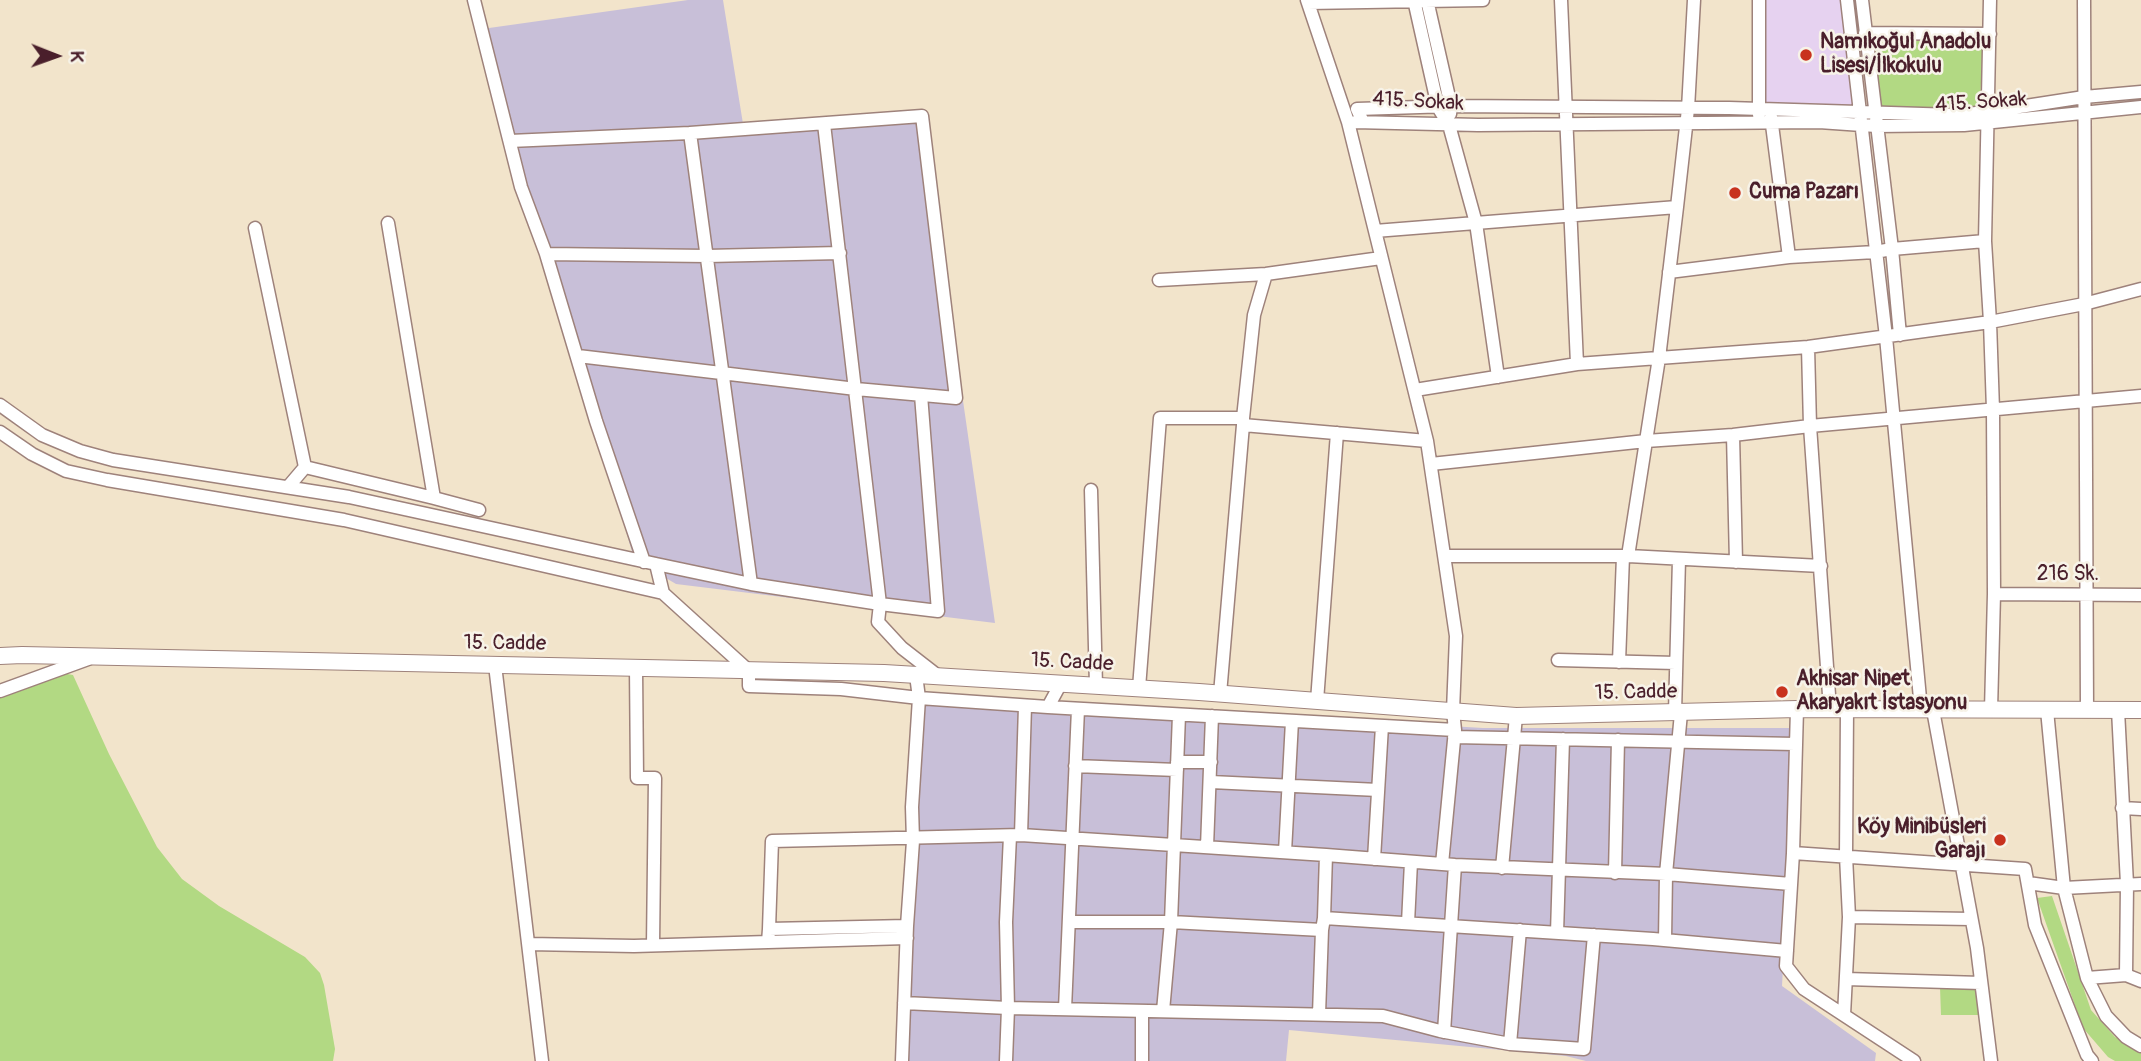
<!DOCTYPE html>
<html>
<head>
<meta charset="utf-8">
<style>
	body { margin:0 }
	#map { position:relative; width:2141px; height:1061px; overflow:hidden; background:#f2e4cb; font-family:Pangolin,sans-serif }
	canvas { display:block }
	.north { position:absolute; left:21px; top:21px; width:70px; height:70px; -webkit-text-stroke:5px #f7f3e8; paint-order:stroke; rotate:91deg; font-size:19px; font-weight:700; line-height:28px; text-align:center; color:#4a1f2b }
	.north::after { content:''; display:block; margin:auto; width:24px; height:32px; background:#4a1f2b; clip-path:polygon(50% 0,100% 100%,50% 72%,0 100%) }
</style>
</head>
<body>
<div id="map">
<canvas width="2141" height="1061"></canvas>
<div class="north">K</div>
</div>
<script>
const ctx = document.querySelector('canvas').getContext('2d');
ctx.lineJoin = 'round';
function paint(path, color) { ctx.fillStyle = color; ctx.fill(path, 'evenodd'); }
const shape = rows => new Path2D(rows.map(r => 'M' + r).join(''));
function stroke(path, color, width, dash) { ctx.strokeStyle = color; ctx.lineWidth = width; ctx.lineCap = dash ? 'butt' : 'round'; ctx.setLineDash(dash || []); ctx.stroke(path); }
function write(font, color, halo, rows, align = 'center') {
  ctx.font = font + ' Pangolin,sans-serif'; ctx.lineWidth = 5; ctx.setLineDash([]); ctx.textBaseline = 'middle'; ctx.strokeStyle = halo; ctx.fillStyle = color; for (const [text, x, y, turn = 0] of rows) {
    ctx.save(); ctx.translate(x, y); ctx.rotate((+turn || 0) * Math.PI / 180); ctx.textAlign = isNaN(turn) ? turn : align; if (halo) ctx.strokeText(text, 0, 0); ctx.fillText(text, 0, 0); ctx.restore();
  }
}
const built = shape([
	[1759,0,1847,0,1860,112,1759,109]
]);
const industrial = shape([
	[688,0,723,0,744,130,922,116,995,623,676,584,634,559,482,29],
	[913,694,1483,728,1796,728,1782,986,1876,1053,1875,1061,1586,1061,1566,1056,1289,1030,1286,1061,897,1061]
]);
const green = shape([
	[1870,33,1983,34,1980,107,1879,107],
	[46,670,73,675,109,754,157,847,182,879,219,906,305,957,320,973,324,985,335,1049,333,1061,0,1061,0,684],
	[2052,896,2091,1010,2115,1037,2141,1051,2141,1061,2115,1061,2108,1057,2083,1028,2037,898],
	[1978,985,1981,1015,1941,1015,1940,987]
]);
const minor = shape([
	[474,0,521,187,546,254,596,421,644,562],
	[1307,0,1348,122,1427,441,1456,636,1453,711,1455,730,1442,864],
	[1414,0,1438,107,1449,125,1476,223,1498,377],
	[1427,0,1451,106,1450,114],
	[1561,0,1577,364],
	[1847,0,1886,337,1921,709],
	[1862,0,1892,249,1900,335],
	[1990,0,1985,241,1990,322,1993,410,1994,594,1991,710],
	[2084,0,2087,710],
	[1308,3,1483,0],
	[1865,33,1990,34],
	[1759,115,1759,0],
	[1771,117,1789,257],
	[1355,122,1478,125,1819,122,1876,126,1964,125,2141,107],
	[1363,122,1357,109,1451,106,1729,108,1955,115,1987,112,2084,97,2141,92],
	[824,124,880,604,938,611,921,395],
	[690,133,751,584],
	[510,141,690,133,922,116,956,398,856,389,578,356],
	[388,223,434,498,479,510],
	[255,228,305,467,288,487],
	[1375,231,1677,207],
	[546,254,707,256,840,253],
	[1669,272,1789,257,1875,252,1892,249,1985,241],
	[1159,280,1266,274,1381,258],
	[1808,347,1810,426,1830,709],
	[1415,390,1577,364,1808,347,1990,322,2084,304,2141,289],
	[0,405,42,435,80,451,113,460,349,497,656,564,663,593,749,671,749,686,841,689,919,698,1048,707,1455,730],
	[1243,418,1254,315,1266,274],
	[0,432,32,454,66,471,107,480,344,520,663,593],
	[1733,435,1736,562],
	[1431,464,1646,441,1733,435,1810,426,2141,396],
	[305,467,434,498],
	[1091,490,1096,686],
	[1444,556,1628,556,1821,566],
	[1628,556,1659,358,1677,207,1688,109,1694,0],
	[656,564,751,584,880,604,878,622,902,648,938,676],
	[1994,594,2141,595],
	[1558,660,1676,663],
	[1619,662,1623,556],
	[495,665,542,1061],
	[636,668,637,778,655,778,653,945],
	[1139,688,1160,418,1243,418,1243,425,1427,441],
	[0,691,88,659],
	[1220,694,1243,425],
	[1317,701,1337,433],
	[1048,707,1061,683],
	[1797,709,1793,853,1786,966,1804,989,1914,1061],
	[1933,710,1977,948,1991,1061],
	[2047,710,2064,888,2087,978,2106,1016,2126,1037,2141,1046],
	[2118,710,2127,884,2126,975],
	[1675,713,1679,559],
	[1454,737,1795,744],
	[1177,762,1211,762],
	[1075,766,1177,770],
	[1211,782,1378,790],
	[2122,808,2141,809],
	[1021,835,1025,706],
	[1207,847,1212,716],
	[1285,852,1292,721],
	[1793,853,2025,869,2035,925,2087,1055,2092,1061],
	[1374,859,1382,726],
	[1502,868,1516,716],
	[1615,873,1618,740],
	[2028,883,2064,888,2141,884],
	[1849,917,1971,919],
	[1324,918,1326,855],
	[1069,922,1171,922,1322,930,1324,918,1653,939,1787,951],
	[1408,923,1411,862],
	[907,926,769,929,772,841,1021,835,1326,855,1455,865,1666,874,1791,884],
	[1557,933,1563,739],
	[1665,940,1666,874,1681,713],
	[768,942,907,938],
	[529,944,634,946,768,942,769,929],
	[2087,978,2126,975,2141,981],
	[1846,979,1981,983],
	[904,1003,1008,1008,1383,1016,1440,1031,1510,1044,1584,1049,1594,935],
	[1065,1009,1078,709],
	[1163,1011,1171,922,1179,715],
	[1319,1014,1322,930],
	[1844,1015,1849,917,1846,856,1847,709],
	[1444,1032,1455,865],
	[1510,1044,1520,930],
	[902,1061,907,926,913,841,912,807,919,698,916,675],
	[1006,1061,1008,1008,1006,922,1010,836],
	[1142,1061,1142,1011]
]);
const major = shape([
	[0,656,22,655,884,673,1199,692,1516,716,1797,709,2141,710]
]);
const markers = [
	[1806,55,7,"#c8321e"],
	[1735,193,7,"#c8321e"],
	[1782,692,7,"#c8321e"],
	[2000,840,7,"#c8321e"]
];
const poiNames = [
	["Namıkoğul Anadolu",1820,43],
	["Lisesi/İlkokulu",1820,67],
	["Cuma Pazarı",1749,193],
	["Akhisar Nipet",1796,680],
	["Akaryakıt İstasyonu",1796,704],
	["Köy Minibüsleri",1986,828,"right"],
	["Garajı",1986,852,"right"]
];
const streetNames = [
	["415. Sokak",1418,102,3],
	["415. Sokak",1981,103,-4],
	["216 Sk.",2068,575],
	["15. Cadde",505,644,1],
	["15. Cadde",1072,663,3],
	["15. Cadde",1636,693,-1]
];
paint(built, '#e6d2f0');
paint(industrial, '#c8bfd8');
paint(green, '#b2d983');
stroke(minor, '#9e827b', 15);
stroke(major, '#9e827b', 18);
stroke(minor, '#fff', 12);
stroke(major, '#fff', 16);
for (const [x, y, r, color] of markers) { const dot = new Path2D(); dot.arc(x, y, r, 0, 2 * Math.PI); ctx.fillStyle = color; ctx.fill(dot); stroke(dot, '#f7f3e8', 2.5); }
write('bold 21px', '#4a1f2b', '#f7f3e8', poiNames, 'left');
write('21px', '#4a1f2b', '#f7f3e8', streetNames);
</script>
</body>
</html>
